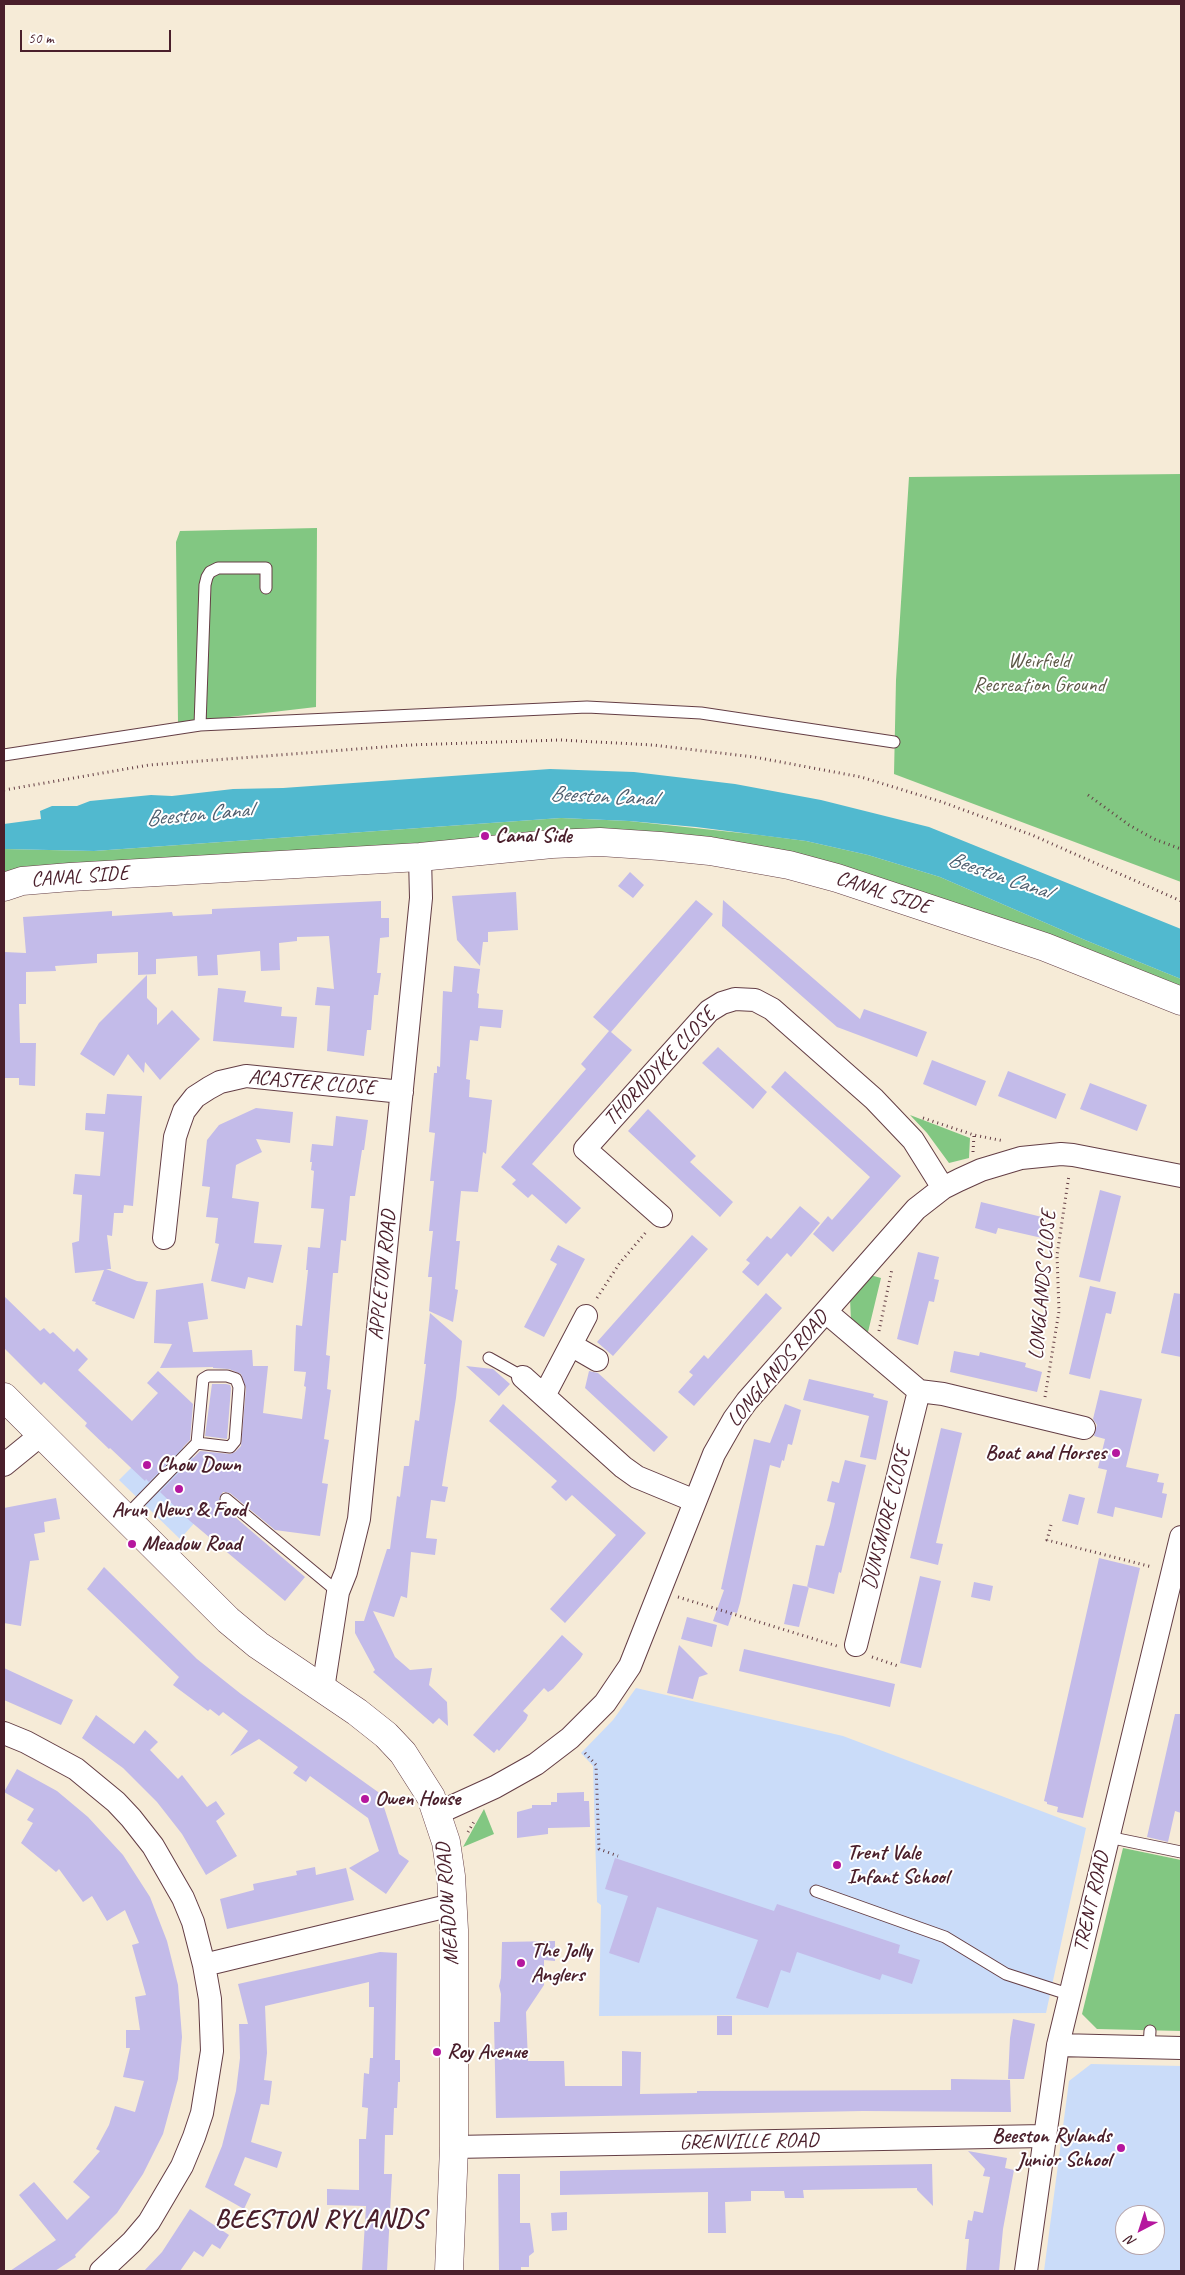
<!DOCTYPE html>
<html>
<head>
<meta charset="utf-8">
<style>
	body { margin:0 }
	#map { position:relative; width:1185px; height:2275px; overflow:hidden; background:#f6ebd7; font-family:Caveat,sans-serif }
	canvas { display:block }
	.frame { position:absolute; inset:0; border:5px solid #4a1f2b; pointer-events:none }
	.north { position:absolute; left:1115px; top:2205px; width:50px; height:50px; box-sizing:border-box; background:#fff; border:1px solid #b7a5aa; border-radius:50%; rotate:220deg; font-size:14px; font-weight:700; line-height:20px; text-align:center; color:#4a1f2b }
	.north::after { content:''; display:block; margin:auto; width:18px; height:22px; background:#b5179e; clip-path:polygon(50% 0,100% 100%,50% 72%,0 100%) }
	.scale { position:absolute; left:20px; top:30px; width:151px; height:22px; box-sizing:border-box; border:2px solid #4a1f2b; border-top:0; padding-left:6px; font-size:15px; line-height:18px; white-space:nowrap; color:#4a1f2b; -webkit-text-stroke:4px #fff; paint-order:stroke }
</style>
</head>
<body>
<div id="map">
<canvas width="1185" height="2275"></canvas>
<div class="frame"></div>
<div class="north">N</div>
<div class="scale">50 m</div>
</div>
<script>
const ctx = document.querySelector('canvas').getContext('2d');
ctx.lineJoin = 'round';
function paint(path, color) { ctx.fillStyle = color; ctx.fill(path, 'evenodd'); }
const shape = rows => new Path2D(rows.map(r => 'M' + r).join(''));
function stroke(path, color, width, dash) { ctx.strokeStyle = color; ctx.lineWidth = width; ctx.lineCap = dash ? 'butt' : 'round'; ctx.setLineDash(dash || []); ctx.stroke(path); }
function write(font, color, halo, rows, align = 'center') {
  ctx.font = font + ' Caveat,sans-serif'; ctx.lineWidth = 4; ctx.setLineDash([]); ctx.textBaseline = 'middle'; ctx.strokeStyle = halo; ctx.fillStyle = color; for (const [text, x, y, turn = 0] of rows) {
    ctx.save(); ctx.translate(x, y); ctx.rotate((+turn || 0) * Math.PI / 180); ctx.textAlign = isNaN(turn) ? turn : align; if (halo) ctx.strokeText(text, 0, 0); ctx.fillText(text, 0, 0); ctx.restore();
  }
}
const built = shape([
	[167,1432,225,1489,180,1539,119,1480],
	[636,1688,843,1736,1086,1828,1046,2013,599,2016,601,1905,597,1902,593,1766,581,1753,613,1720],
	[1091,2064,1181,2066,1181,2271,1044,2271,1069,2081],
	[1125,2215,1155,2215,1155,2245,1125,2245]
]);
const green = shape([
	[1181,474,1181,882,894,774,896,680,909,477],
	[317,528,316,707,178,723,176,542,180,531],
	[561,818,629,821,760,835,806,841,868,855,940,877,1085,940,1181,979,1181,991,725,846,4,873,4,849,94,851],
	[910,1115,970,1138,969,1158,949,1163,927,1133],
	[870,1275,881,1278,868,1332,864,1334,851,1321,850,1298],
	[484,1809,494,1834,463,1847],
	[1123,1848,1181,1860,1181,2031,1097,2029,1082,2014]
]);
const water = shape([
	[550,769,634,772,735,784,821,800,929,827,1181,929,1181,979,1085,940,940,877,868,855,806,841,696,827,629,821,561,818,94,851,4,849,4,824,41,819,40,811,52,806,77,806,90,801,151,795,172,796,233,789,283,788]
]);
const building = shape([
	[630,872,644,885,633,898,618,886],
	[516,892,518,930,488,932,488,942,483,942,480,966,457,940,452,896],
	[696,900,713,914,611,1032,632,1050,532,1164,581,1208,566,1224,532,1194,528,1198,512,1184,516,1180,501,1167,586,1069,581,1064,609,1031,593,1017],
	[723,900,860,1019,864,1009,927,1032,917,1057,837,1027,722,926],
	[381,901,381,918,389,918,389,937,380,938,377,973,381,973,378,995,374,995,371,1030,367,1030,364,1056,327,1051,330,1006,315,1005,317,987,334,989,329,936,297,937,297,941,279,943,280,970,261,971,260,951,217,955,218,975,198,976,197,956,156,959,156,974,138,975,138,952,97,954,97,963,55,966,56,971,26,972,26,1004,19,1004,20,1043,36,1043,35,1086,19,1085,19,1078,4,1078,4,952,26,953,23,917,112,911,112,916,172,912,173,916,212,914,212,909,233,908],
	[454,966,480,969,477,993,479,994,478,1008,503,1010,501,1028,480,1026,478,1041,470,1040,466,1079,470,1080,469,1097,492,1100,486,1154,483,1152,478,1192,461,1191,456,1241,460,1241,455,1289,458,1290,453,1322,429,1311,432,1277,428,1277,433,1231,429,1231,434,1181,430,1181,435,1133,429,1132,434,1073,437,1073,437,1066,440,1067,443,991,452,992],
	[147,975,147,998,157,1008,157,1025,172,1010,200,1039,160,1080,145,1062,144,1073,128,1054,114,1076,80,1054,99,1023],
	[218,988,246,991,244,1002,282,1007,281,1016,297,1017,294,1048,213,1041],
	[718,1047,767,1092,753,1109,702,1063],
	[932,1060,986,1081,976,1106,923,1084],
	[785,1071,901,1176,833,1252,813,1234,828,1216,832,1220,870,1177,771,1087],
	[1008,1071,1066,1094,1056,1119,998,1096],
	[1090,1083,1147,1105,1137,1131,1080,1109],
	[107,1094,142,1096,133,1206,124,1205,123,1213,114,1213,112,1236,107,1235,111,1269,106,1269,137,1281,148,1282,134,1319,95,1304,96,1302,92,1301,104,1270,75,1273,72,1243,79,1241,82,1195,73,1194,75,1174,100,1176,104,1132,85,1130,86,1113,105,1114],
	[256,1108,293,1112,290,1143,256,1139,262,1152,236,1165,232,1198,259,1202,254,1243,282,1245,273,1283,248,1277,245,1289,211,1281,219,1244,215,1243,218,1218,206,1217,210,1187,202,1186,207,1140,219,1125],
	[648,1109,696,1156,690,1162,733,1202,720,1217,628,1131],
	[336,1116,368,1120,364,1150,362,1150,355,1196,350,1196,346,1241,341,1240,338,1273,333,1273,326,1355,330,1356,327,1389,331,1390,324,1439,329,1440,322,1483,328,1484,320,1536,275,1530,230,1493,223,1492,219,1498,221,1505,305,1577,285,1601,190,1521,160,1492,200,1451,230,1454,235,1452,241,1446,246,1388,241,1374,229,1369,213,1368,213,1367,160,1368,172,1344,154,1343,156,1290,203,1283,208,1319,188,1322,193,1352,252,1350,253,1366,268,1366,263,1413,302,1419,306,1387,304,1386,306,1372,294,1371,296,1325,302,1326,308,1270,306,1270,308,1247,320,1248,324,1209,311,1208,314,1171,311,1170,312,1162,310,1162,312,1144,333,1146],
	[1100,1190,1121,1196,1100,1282,1079,1277],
	[981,1202,1046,1218,1042,1238,998,1228,996,1234,975,1228],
	[800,1206,820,1223,791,1257,787,1253,758,1286,742,1272,750,1263,746,1260,767,1236,771,1239],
	[692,1235,708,1249,613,1356,597,1342],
	[558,1245,585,1259,544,1337,524,1327,557,1264,550,1260],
	[918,1252,939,1257,934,1279,939,1280,934,1302,929,1301,918,1345,897,1339],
	[1090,1286,1116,1292,1111,1314,1106,1313,1090,1379,1069,1374],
	[766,1293,782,1308,694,1406,678,1392,693,1375,689,1372,704,1355,708,1359],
	[1174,1293,1181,1294,1181,1357,1161,1353],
	[4,1296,40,1331,44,1328,50,1334,53,1332,74,1352,77,1348,88,1359,78,1370,132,1421,158,1393,147,1383,158,1371,193,1404,190,1440,149,1482,146,1479,145,1481,110,1448,109,1449,85,1426,87,1423,44,1382,41,1385,4,1348],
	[430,1313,462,1341,456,1398,442,1486,448,1487,445,1502,431,1500,426,1538,437,1539,435,1555,411,1552,407,1598,401,1596,394,1617,373,1611,395,1657,410,1670,432,1668,429,1685,447,1702,448,1726,439,1718,433,1724,373,1672,375,1670,355,1633,355,1621,364,1621,387,1549,390,1549,397,1496,400,1497,404,1466,409,1466,415,1420,419,1421,426,1364,424,1364],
	[954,1351,979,1356,980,1352,1026,1363,1025,1367,1042,1372,1037,1392,950,1372],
	[466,1366,493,1369,510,1384,499,1396],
	[589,1371,598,1373,668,1437,654,1452,585,1388],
	[809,1379,874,1394,873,1397,888,1401,876,1460,860,1457,869,1416,803,1400],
	[212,1384,226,1384,230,1385,231,1388,227,1439,205,1436],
	[1100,1390,1142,1399,1126,1467,1159,1474,1157,1482,1164,1483,1162,1493,1167,1494,1162,1518,1115,1507,1113,1517,1097,1513,1107,1470,1098,1468,1105,1439,1094,1436,1097,1425,1093,1419],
	[503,1404,646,1533,565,1623,550,1609,616,1535,572,1495,566,1501,551,1487,557,1481,489,1421],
	[785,1404,801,1410,792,1445,788,1444,784,1461,782,1460,780,1468,770,1465,740,1603,737,1613,733,1612,728,1626,713,1621,724,1590,721,1589,754,1439,770,1443],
	[941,1428,962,1433,936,1543,943,1544,938,1565,910,1558],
	[845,1460,866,1465,841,1573,839,1572,834,1594,807,1587,816,1545,824,1546,830,1525,835,1503,827,1501,832,1481,839,1483],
	[1069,1494,1085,1498,1078,1525,1062,1521],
	[56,1498,60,1519,44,1522,45,1532,34,1534,39,1560,30,1561,21,1626,4,1623,4,1508],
	[1099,1558,1140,1568,1083,1818,1057,1812,1058,1807,1047,1804,1047,1802,1044,1801],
	[104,1567,197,1659,241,1694,385,1797,382,1801,399,1854,409,1861,386,1894,349,1868,379,1851,368,1818,310,1776,306,1782,293,1773,298,1767,259,1739,230,1756,248,1731,223,1712,219,1716,210,1709,208,1711,173,1685,179,1677,87,1589],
	[920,1576,941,1581,921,1668,900,1663],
	[974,1582,993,1586,990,1601,971,1597],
	[793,1584,809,1587,799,1627,784,1624],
	[687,1617,717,1625,712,1647,681,1639],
	[562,1635,583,1654,580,1659,553,1689,548,1692,544,1688,523,1711,528,1715,526,1720,499,1751,497,1749,494,1753,473,1735],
	[679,1645,708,1674,699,1677,693,1699,667,1693],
	[744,1649,895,1684,890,1707,739,1671],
	[4,1668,73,1700,61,1725,4,1700],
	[1175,1714,1181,1714,1181,1813,1175,1811,1168,1842,1147,1837],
	[96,1715,134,1744,145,1730,158,1742,150,1750,178,1779,182,1775,207,1807,216,1801,225,1814,216,1821,237,1856,206,1875,182,1834,157,1802,123,1768,82,1738],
	[17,1769,57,1791,88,1817,123,1855,150,1897,167,1941,178,1985,182,2037,178,2079,163,2134,143,2174,117,2213,75,2255,76,2257,55,2271,10,2271,56,2240,19,2195,34,2182,67,2220,90,2197,73,2182,100,2151,96,2149,109,2125,115,2106,135,2112,144,2081,123,2077,130,2048,126,2048,126,2030,140,2030,135,1997,146,1995,132,1945,139,1943,125,1910,107,1921,92,1896,83,1902,59,1869,56,1872,21,1843,33,1823,27,1820,34,1809,4,1792],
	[584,1792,584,1801,589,1801,590,1827,548,1828,548,1834,517,1838,517,1812,532,1808,532,1805,551,1805,551,1802,557,1802,557,1793],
	[615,1858,774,1911,777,1904,900,1945,898,1953,920,1960,912,1984,882,1974,880,1980,797,1952,790,1973,781,1970,768,2008,736,1998,758,1940,657,1907,639,1963,609,1953,628,1896,605,1889],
	[315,1867,316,1875,346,1868,354,1900,227,1929,220,1899,254,1890,253,1884,297,1875,296,1871],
	[555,1941,555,1961,544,1960,544,1985,526,2012,528,2061,564,2061,565,2086,622,2086,622,2051,641,2052,640,2094,697,2093,697,2091,951,2090,951,2079,1010,2080,1011,2112,863,2111,496,2118,494,2022,500,2022,501,1994,499,1986,501,1978,502,1942],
	[380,1952,397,1953,395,2060,400,2060,400,2082,398,2082,397,2108,394,2108,393,2135,385,2135,384,2174,392,2174,387,2271,362,2271,366,2206,327,2205,327,2189,359,2190,359,2139,366,2139,368,2108,362,2107,364,2073,369,2074,370,2058,373,2058,374,2007,369,2007,369,1982,265,2006,267,2053,264,2080,272,2081,269,2105,261,2104,251,2142,282,2152,277,2168,245,2157,234,2185,251,2194,244,2209,205,2187,222,2146,236,2091,240,2058,239,2024,248,2024,238,1984],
	[717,2016,732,2016,732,2035,717,2035],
	[1013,2019,1035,2024,1024,2079,1008,2079,1010,2038],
	[968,2151,1007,2158,1005,2168,1014,2170,1003,2229,999,2271,966,2271,969,2239,965,2239,968,2220,972,2221,974,2211,983,2213,990,2177,983,2176,985,2169],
	[932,2164,933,2206,917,2190,917,2188,803,2190,804,2198,785,2198,784,2191,751,2191,751,2201,725,2202,726,2233,708,2233,708,2192,560,2195,560,2171],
	[498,2174,520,2174,520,2223,530,2223,534,2252,529,2256,529,2267,521,2267,521,2271,499,2271],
	[190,2209,229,2235,220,2249,212,2244,203,2257,194,2251,180,2271,144,2271,162,2252],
	[567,2212,567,2230,552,2231,551,2213]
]);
const path = shape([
	[4,790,149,765,409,745,560,740,653,745,754,757,861,777,942,802,1032,835,1181,901],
	[1088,795,1129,825,1154,839,1181,849],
	[923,1118,974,1135,1004,1141],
	[973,1152,974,1135],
	[597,1298,619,1264,647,1231],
	[879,1331,892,1269],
	[1045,1397,1059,1311,1057,1255,1069,1175],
	[1051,1525,1047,1540,1152,1567],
	[678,1597,837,1646],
	[872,1657,898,1666],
	[585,1753,596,1765,599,1849,618,1856],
	[468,1832,475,1820]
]);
const service = shape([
	[200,725,205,585,207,577,210,572,218,568,266,568,266,588],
	[4,755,200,725,587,707,701,713,894,742],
	[489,1358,523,1377],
	[226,1499,338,1592],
	[125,1517,197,1443,230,1447,235,1441,239,1387,236,1379,227,1376,208,1376,203,1379,197,1443],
	[1108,1837,1181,1852],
	[816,1891,945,1937,1006,1974,1071,1995],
	[1149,2047,1150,2031]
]);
const minor = shape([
	[661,1216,585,1149,709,1011,722,1003,735,999,755,1000,772,1009,874,1099,913,1140,943,1188],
	[164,1238,175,1137,179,1125,184,1111,195,1097,209,1088,220,1082,246,1076,402,1092],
	[826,1312,919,1391,856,1645],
	[571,1345,597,1360],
	[523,1377,623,1467,637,1477,695,1501],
	[919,1391,943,1394,1084,1428],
	[544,1396,586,1316],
	[4,1465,42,1434],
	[323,1689,338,1592,346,1572,359,1519,421,898,420,857],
	[4,1733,26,1742,76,1769,116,1802,131,1818,153,1846,183,1898,193,1922,204,1965,210,1999,212,2051,202,2113,194,2137,182,2166,149,2222,132,2242,101,2271],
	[438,1813,495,1787,536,1764,570,1738,605,1703,630,1666,714,1454,734,1419,747,1401,916,1209,943,1188,959,1180,981,1170,1021,1158,1061,1154,1073,1155,1181,1176],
	[204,1965,452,1905],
	[1058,2045,1181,2048],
	[454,2147,1044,2136],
	[1026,2271,1058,2045,1181,1537]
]);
const tertiary = shape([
	[4,887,22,881,70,877,420,857,552,844,600,842,660,846,710,851,789,865,837,878,1045,947,1181,1001],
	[4,1397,228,1620,258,1645,357,1712,386,1735,403,1753,431,1797,446,1842,451,1876,454,1930,454,2147,449,2271]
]);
const markers = [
	[485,836,5,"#b5179e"],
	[1116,1453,5,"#b5179e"],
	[147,1465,5,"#b5179e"],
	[179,1489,5,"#b5179e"],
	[132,1544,5,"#b5179e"],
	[365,1799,5,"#b5179e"],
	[837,1865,5,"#b5179e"],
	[521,1963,5,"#b5179e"],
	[437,2052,5,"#b5179e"],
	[1121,2148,5,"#b5179e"]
];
const parkNames = [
	["Weirfield",1039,661],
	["Recreation Ground",1039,685]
];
const poiNames = [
	["Canal Side",495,836],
	["Boat and Horses",1106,1453,"right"],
	["Chow Down",157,1465],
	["Arun News & Food",179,1510,"center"],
	["Meadow Road",142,1544],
	["Owen House",375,1799],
	["Trent Vale",847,1853],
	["Infant School",847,1877],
	["The Jolly",531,1951],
	["Anglers",531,1975],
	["Roy Avenue",447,2052],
	["Beeston Rylands",1111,2136,"right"],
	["Junior School",1111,2160,"right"]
];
const streetNames = [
	["CANAL SIDE",80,877,-4],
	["CANAL SIDE",883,893,18],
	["THORNDYKE CLOSE",660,1067,-47],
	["ACASTER CLOSE",312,1083,5],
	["APPLETON ROAD",383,1275,-84],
	["LONGLANDS CLOSE",1043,1285,-85],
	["LONGLANDS ROAD",778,1369,-50],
	["DUNSMORE CLOSE",887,1518,-76],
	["TRENT ROAD",1092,1902,-77],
	["MEADOW ROAD",448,1904,-94],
	["GRENVILLE ROAD",749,2142,-1]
];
const waterNames = [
	["Beeston Canal",603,797,3],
	["Beeston Canal",199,815,-5],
	["Beeston Canal",999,876,19]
];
const districtNames = [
	["BEESTON RYLANDS",320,2220]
];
paint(built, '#cadcf9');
paint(green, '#82c782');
paint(water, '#51b9cf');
paint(building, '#c3bbe9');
stroke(service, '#643e45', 13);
stroke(minor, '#643e45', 24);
stroke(tertiary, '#643e45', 29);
stroke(path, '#643e45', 3, [1, 4]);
stroke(service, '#fff', 11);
stroke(minor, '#fff', 22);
stroke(tertiary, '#fff', 28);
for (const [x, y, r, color] of markers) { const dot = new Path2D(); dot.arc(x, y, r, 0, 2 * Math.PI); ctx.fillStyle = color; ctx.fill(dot); stroke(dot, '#fff', 2); }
write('21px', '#5e5a49', '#fff', parkNames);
write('bold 21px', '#4a1f2b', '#fff', poiNames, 'left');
write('21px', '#4a1f2b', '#fff', streetNames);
write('italic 22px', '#4d5d6d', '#fff', waterNames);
ctx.letterSpacing = '1px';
write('bold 26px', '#4a1f2b', '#fff', districtNames);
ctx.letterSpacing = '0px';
</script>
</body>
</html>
